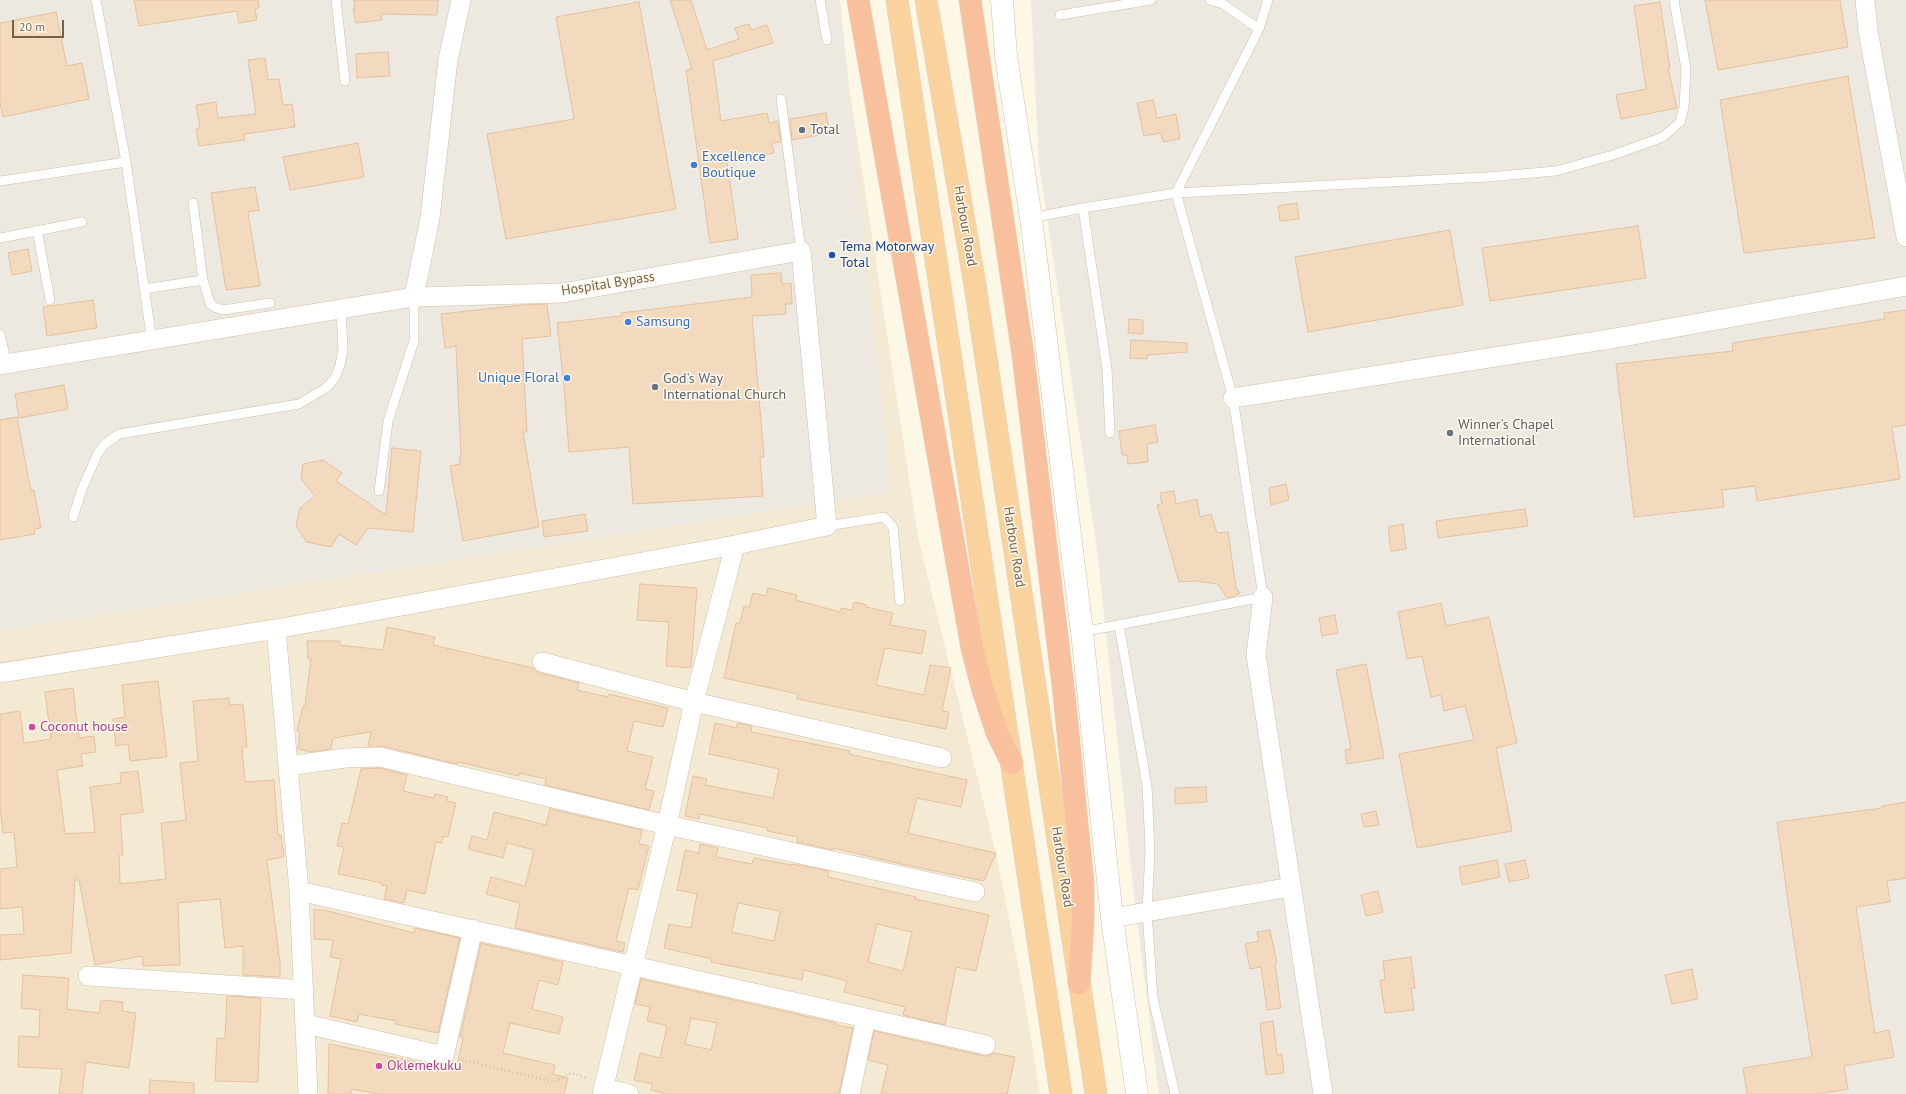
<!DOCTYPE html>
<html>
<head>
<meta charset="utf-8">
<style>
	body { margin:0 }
	#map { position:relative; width:1906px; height:1094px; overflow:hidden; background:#fdf7e6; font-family:"PT Sans",sans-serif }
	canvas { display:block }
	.scale { position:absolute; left:12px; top:20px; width:52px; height:18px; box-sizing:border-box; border:2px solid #77604a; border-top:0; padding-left:5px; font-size:12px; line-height:14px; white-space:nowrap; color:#77604a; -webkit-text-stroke:3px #fffaed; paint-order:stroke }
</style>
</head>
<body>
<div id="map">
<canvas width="1906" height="1094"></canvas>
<div class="scale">20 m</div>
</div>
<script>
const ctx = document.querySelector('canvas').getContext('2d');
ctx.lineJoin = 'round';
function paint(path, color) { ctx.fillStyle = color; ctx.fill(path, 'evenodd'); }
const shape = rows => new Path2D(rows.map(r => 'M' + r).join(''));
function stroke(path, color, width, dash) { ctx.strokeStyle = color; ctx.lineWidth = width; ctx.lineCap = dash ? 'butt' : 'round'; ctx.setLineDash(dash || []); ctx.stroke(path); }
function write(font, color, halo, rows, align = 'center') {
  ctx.font = font + ' "PT Sans",sans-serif'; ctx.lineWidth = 3; ctx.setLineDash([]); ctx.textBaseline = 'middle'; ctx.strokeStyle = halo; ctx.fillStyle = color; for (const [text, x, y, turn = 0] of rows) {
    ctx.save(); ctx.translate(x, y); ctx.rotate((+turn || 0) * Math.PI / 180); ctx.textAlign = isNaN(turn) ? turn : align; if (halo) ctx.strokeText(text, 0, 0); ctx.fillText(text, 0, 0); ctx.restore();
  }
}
const residential = shape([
	[0,0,836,0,918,537,996,853,1022,985,1040,1094,0,1094]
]);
const industrial = shape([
	[0,0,840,0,891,492,0,631],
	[1031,0,1906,0,1906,1094,1159,1094,1134,895,1097,549,1039,164]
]);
const building = shape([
	[134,0,258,0,259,8,255,9,257,20,239,23,237,11,139,26,134,0],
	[354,0,438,0,437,15,381,14,382,20,356,23,353,9,355,9,354,0],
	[670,0,691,0,707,50,739,39,735,28,749,24,751,30,767,25,773,43,713,61,721,121,767,113,769,123,778,121,781,142,772,143,774,153,727,161,738,239,710,243,686,70,692,69,670,0],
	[1705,0,1840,0,1848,47,1718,70,1705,0],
	[639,2,676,209,506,239,487,134,574,119,556,17,639,2],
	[1660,2,1670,68,1668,68,1677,108,1621,119,1616,95,1646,89,1634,6,1660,2],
	[56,12,67,66,82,63,89,99,3,117,0,102,0,23,56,12],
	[388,52,390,76,357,78,356,54,388,52],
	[265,58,268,80,279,79,283,105,292,104,295,127,244,134,245,140,199,146,196,129,200,128,196,105,216,102,218,118,256,114,248,60,265,58],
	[1848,76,1875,238,1744,253,1720,100,1848,76],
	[1153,100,1157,118,1176,114,1180,139,1163,142,1161,133,1144,136,1137,103,1153,100],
	[826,113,830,133,792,140,790,119,826,113],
	[358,143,364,177,290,190,283,157,358,143],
	[255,187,259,210,248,212,260,286,226,290,211,193,255,187],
	[1297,203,1299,219,1280,221,1278,206,1297,203],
	[1638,226,1646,278,1490,301,1482,248,1638,226],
	[1450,230,1463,305,1308,332,1295,257,1450,230],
	[28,249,32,271,12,275,8,253,28,249],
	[781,273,782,284,791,283,792,304,785,304,786,314,752,316,764,457,760,457,763,496,633,504,629,447,569,452,564,387,557,323,621,316,621,313,752,297,751,275,781,273],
	[93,300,97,328,47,336,43,307,93,300],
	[547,304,551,336,522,339,527,432,523,432,539,527,463,541,450,466,460,464,459,457,461,457,456,346,445,348,441,314,522,305,547,304],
	[1906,310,1906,425,1892,427,1900,479,1757,501,1755,486,1722,490,1724,507,1634,517,1616,364,1733,351,1732,343,1885,319,1884,313,1906,310],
	[1129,319,1143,320,1143,334,1128,333,1129,319],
	[1131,340,1187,343,1187,352,1147,355,1147,359,1130,358,1131,340],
	[64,385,68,409,19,418,15,394,64,385],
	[17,417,27,471,31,491,34,490,41,528,34,529,35,534,0,540,0,420,17,417],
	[1155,425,1158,442,1147,444,1148,462,1128,464,1127,455,1122,455,1119,431,1155,425],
	[392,448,421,451,413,532,368,528,356,545,339,534,331,547,307,542,296,526,300,508,315,496,301,479,303,464,323,460,342,473,336,481,386,515,392,448],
	[1286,484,1289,500,1271,505,1269,488,1286,484],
	[1174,491,1176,504,1197,499,1200,517,1211,514,1217,533,1228,532,1236,588,1240,593,1234,596,1227,598,1218,584,1194,581,1179,582,1157,505,1162,504,1160,493,1174,491],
	[1525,509,1528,526,1438,538,1436,521,1525,509],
	[585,514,588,531,544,537,542,521,585,514],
	[1403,524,1406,549,1391,551,1388,527,1403,524],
	[640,584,697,588,691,668,666,666,669,622,637,620,640,584],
	[768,588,797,595,796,600,840,612,841,608,852,610,854,602,867,605,866,607,893,613,890,625,926,631,922,654,885,648,876,685,924,695,930,665,951,668,942,711,949,712,946,729,797,699,798,694,724,678,736,623,740,623,744,606,749,608,753,593,766,596,768,588],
	[1441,603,1446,626,1489,617,1517,743,1496,748,1512,831,1417,848,1399,754,1474,740,1465,706,1444,711,1441,695,1431,697,1422,656,1407,659,1398,612,1441,603],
	[1335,615,1338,633,1322,636,1319,618,1335,615],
	[387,627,435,637,433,645,533,668,539,673,579,683,577,690,608,697,609,694,668,708,663,727,634,721,627,751,653,757,645,789,654,791,649,810,545,785,546,779,519,773,519,776,458,762,457,764,382,746,368,746,371,732,333,738,331,749,310,752,298,749,300,732,297,731,303,706,305,706,311,659,308,659,307,641,340,641,340,645,383,650,387,627],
	[1366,664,1384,758,1347,764,1345,750,1351,749,1336,670,1366,664],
	[158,681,167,757,130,761,128,744,116,746,113,719,125,717,122,685,158,681],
	[73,688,79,738,94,736,96,752,81,754,83,766,57,770,65,834,95,832,90,787,121,783,120,773,138,771,143,812,120,815,123,855,119,855,120,884,166,879,161,823,186,820,180,763,198,761,193,701,229,698,230,705,243,704,247,747,242,747,245,782,274,780,278,835,281,835,284,857,267,860,280,963,280,977,243,975,243,946,225,948,220,899,178,903,180,965,143,966,142,956,95,965,79,880,75,880,71,953,0,960,0,935,24,934,22,907,0,909,0,869,17,867,14,832,3,833,0,807,0,714,20,711,24,743,51,739,45,692,73,688],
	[715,723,736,728,738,723,752,726,751,732,850,751,849,754,967,780,961,807,917,798,908,833,996,853,984,881,901,864,833,848,833,850,797,842,798,837,767,831,767,828,700,814,699,819,685,816,693,776,707,779,705,785,773,798,779,769,709,754,715,723],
	[379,768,407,775,403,791,434,798,435,794,448,797,447,801,456,803,448,837,443,836,442,843,436,842,425,894,407,890,404,903,384,899,387,886,381,885,382,883,338,874,344,847,337,846,342,823,348,824,361,769,379,768],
	[1206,787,1207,802,1175,804,1175,788,1206,787],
	[1906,802,1906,878,1887,881,1890,902,1856,907,1875,1033,1889,1030,1894,1057,1844,1066,1848,1089,1818,1094,1747,1094,1743,1068,1812,1057,1790,915,1777,822,1882,808,1882,806,1906,802],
	[550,809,642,830,639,844,649,846,638,890,629,888,616,941,625,943,623,952,515,928,520,903,486,894,491,877,525,886,534,850,507,843,503,858,468,849,472,836,487,840,494,812,546,825,550,809],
	[1376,811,1379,825,1364,827,1361,814,1376,811],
	[700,844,718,848,716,857,752,864,754,858,792,865,793,864,829,871,828,877,916,897,915,899,989,915,976,971,956,967,945,1025,903,1015,905,1007,844,992,847,981,804,970,802,980,711,962,712,959,664,948,669,924,691,928,697,894,677,890,685,850,699,853,700,844],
	[738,903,780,911,774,941,732,932,738,903],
	[877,924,912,932,903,971,868,962,877,924],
	[1497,860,1500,877,1462,885,1459,867,1497,860],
	[1525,860,1529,878,1509,882,1505,864,1525,860],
	[1378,891,1383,912,1366,916,1361,895,1378,891],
	[314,910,324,910,414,933,415,928,460,938,438,1033,395,1024,396,1021,359,1014,357,1022,330,1016,341,959,330,957,333,940,314,939,314,910],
	[1270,930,1277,963,1275,964,1281,1008,1267,1010,1261,967,1250,969,1245,944,1259,941,1257,932,1270,930],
	[481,943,563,962,558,985,539,980,532,1009,563,1017,559,1034,510,1023,503,1053,555,1065,553,1074,568,1078,564,1094,379,1094,351,1089,351,1094,328,1094,329,1044,442,1067,450,1065,457,1066,463,1038,460,1037,481,943],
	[1411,957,1415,988,1411,988,1414,1010,1385,1013,1380,980,1385,980,1383,961,1411,957],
	[1692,969,1698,999,1672,1004,1665,975,1692,969],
	[23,975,69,978,67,1009,99,1013,101,1000,123,1002,122,1011,136,1013,129,1068,86,1062,82,1094,59,1094,62,1069,18,1067,19,1036,39,1037,40,1010,21,1008,23,975],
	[641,979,836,1023,836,1025,853,1028,839,1094,666,1094,651,1090,652,1084,634,1080,640,1053,660,1058,667,1026,647,1021,650,1007,635,1004,641,979],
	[691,1018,717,1023,711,1050,685,1044,691,1018],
	[227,996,261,998,258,1082,215,1081,217,1038,225,1039,227,996],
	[1273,1021,1277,1055,1282,1054,1284,1073,1266,1075,1260,1023,1273,1021],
	[874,1031,984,1056,989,1056,994,1053,1015,1057,1007,1094,881,1094,888,1065,868,1060,874,1031],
	[150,1080,194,1083,194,1094,149,1094,150,1080]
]);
const path = shape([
	[462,1060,554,1082,571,1073,587,1078]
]);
const service = shape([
	[96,0,126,162,152,342],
	[336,0,345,81],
	[820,0,827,40],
	[1210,0,1223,4,1259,29],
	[1060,15,1151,0],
	[781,99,801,251],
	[0,181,126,162],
	[193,203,203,280,210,303,214,307,223,310,270,303],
	[1083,208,1107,369,1110,433],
	[1031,218,1083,208,1176,193,1487,177,1556,171,1613,155,1663,137,1680,122,1684,107,1686,69,1674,0],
	[37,230,50,300],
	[0,238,82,222],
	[144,289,203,280],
	[0,334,7,364],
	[379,491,388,421,414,341,414,297],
	[73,517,82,489,98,453,105,444,119,434,299,404,326,388,335,378,340,365,343,350,341,310],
	[827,526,884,517,893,527,900,601],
	[1119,625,1147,786,1150,849,1147,912,1153,998,1175,1094],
	[1082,632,1263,597,1233,398,1176,193,1259,29,1268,0]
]);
const minor = shape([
	[1865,0,1868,31,1906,237],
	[414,297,430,218,448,60,461,0],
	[0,365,414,297,562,293,801,251,827,526,735,545,276,629,0,673],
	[1233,398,1610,339,1906,286],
	[1263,597,1256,655,1323,1094],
	[276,629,299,891,308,1094],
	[542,662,694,702,942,758],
	[288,766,345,758,380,757,667,825,975,892],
	[299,891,986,1045],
	[1112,918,1291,887],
	[88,976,304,990],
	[306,1024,444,1056,473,929],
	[604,1088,629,1094],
	[602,1094,667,825,694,702,735,545],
	[850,1094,866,1018]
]);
const tertiary = shape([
	[1002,0,1006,56,1031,218,1082,632,1112,918,1137,1094]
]);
const trunk = shape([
	[897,0,1061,1094],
	[926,0,975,285,1096,1094]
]);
const motorway = shape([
	[858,0,972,648,982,687,997,733,1012,763],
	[970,0,1023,355,1064,694,1083,883,1083,923,1079,983]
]);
const markers = [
	[802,130,4,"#5c6f8a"],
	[694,165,4,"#3f7fe0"],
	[832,255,4,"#1a4fb4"],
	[628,322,4,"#3f7fe0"],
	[567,378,4,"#3f7fe0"],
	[655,387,4,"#6b7280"],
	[1450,433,4,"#6b7280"],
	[32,727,4,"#d1479c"],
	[379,1066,4,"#d1479c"]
];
const serviceNames = [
	["Total",810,130]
];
const shopNames = [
	["Excellence",702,157],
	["Boutique",702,173],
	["Samsung",636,322],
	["Unique Floral",559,378,"right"]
];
const streetNames = [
	["Harbour Road",965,226,80],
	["Hospital Bypass",608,284,-9],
	["Harbour Road",1014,547,81],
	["Harbour Road",1062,867,81]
];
const transitNames = [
	["Tema Motorway",840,247],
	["Total",840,263]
];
const worshipNames = [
	["God's Way",663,379],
	["International Church",663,395],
	["Winner's Chapel",1458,425],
	["International",1458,441]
];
const hotelNames = [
	["Coconut house",40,727],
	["Oklemekuku",387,1066]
];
paint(residential, '#f4ead4');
paint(industrial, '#ede8e0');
paint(building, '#f3d9bd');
stroke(building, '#e5c29d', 1);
stroke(service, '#cfbfac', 10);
stroke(minor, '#cfbfac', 20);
stroke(tertiary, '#cfbfac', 23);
stroke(trunk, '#dcd6d0', 23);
stroke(motorway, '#dcd6d0', 23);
stroke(path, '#d8bda0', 2.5, [1, 3]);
stroke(service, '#fff', 9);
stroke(minor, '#fff', 19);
stroke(tertiary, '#fff', 22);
stroke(trunk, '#fad29d', 22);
stroke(motorway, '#f8c09c', 22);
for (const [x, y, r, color] of markers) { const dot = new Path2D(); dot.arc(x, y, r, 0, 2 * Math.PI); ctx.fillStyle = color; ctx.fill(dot); stroke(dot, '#fffaed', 1.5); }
write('14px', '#4e5e75', '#fffaed', serviceNames, 'left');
write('14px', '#366cbe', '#fffaed', shopNames, 'left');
write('14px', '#77604a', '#fffaed', streetNames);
write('14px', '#164399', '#fffaed', transitNames, 'left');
write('14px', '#5b616d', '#fffaed', worshipNames, 'left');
write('14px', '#b23c85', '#fffaed', hotelNames, 'left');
</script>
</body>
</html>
